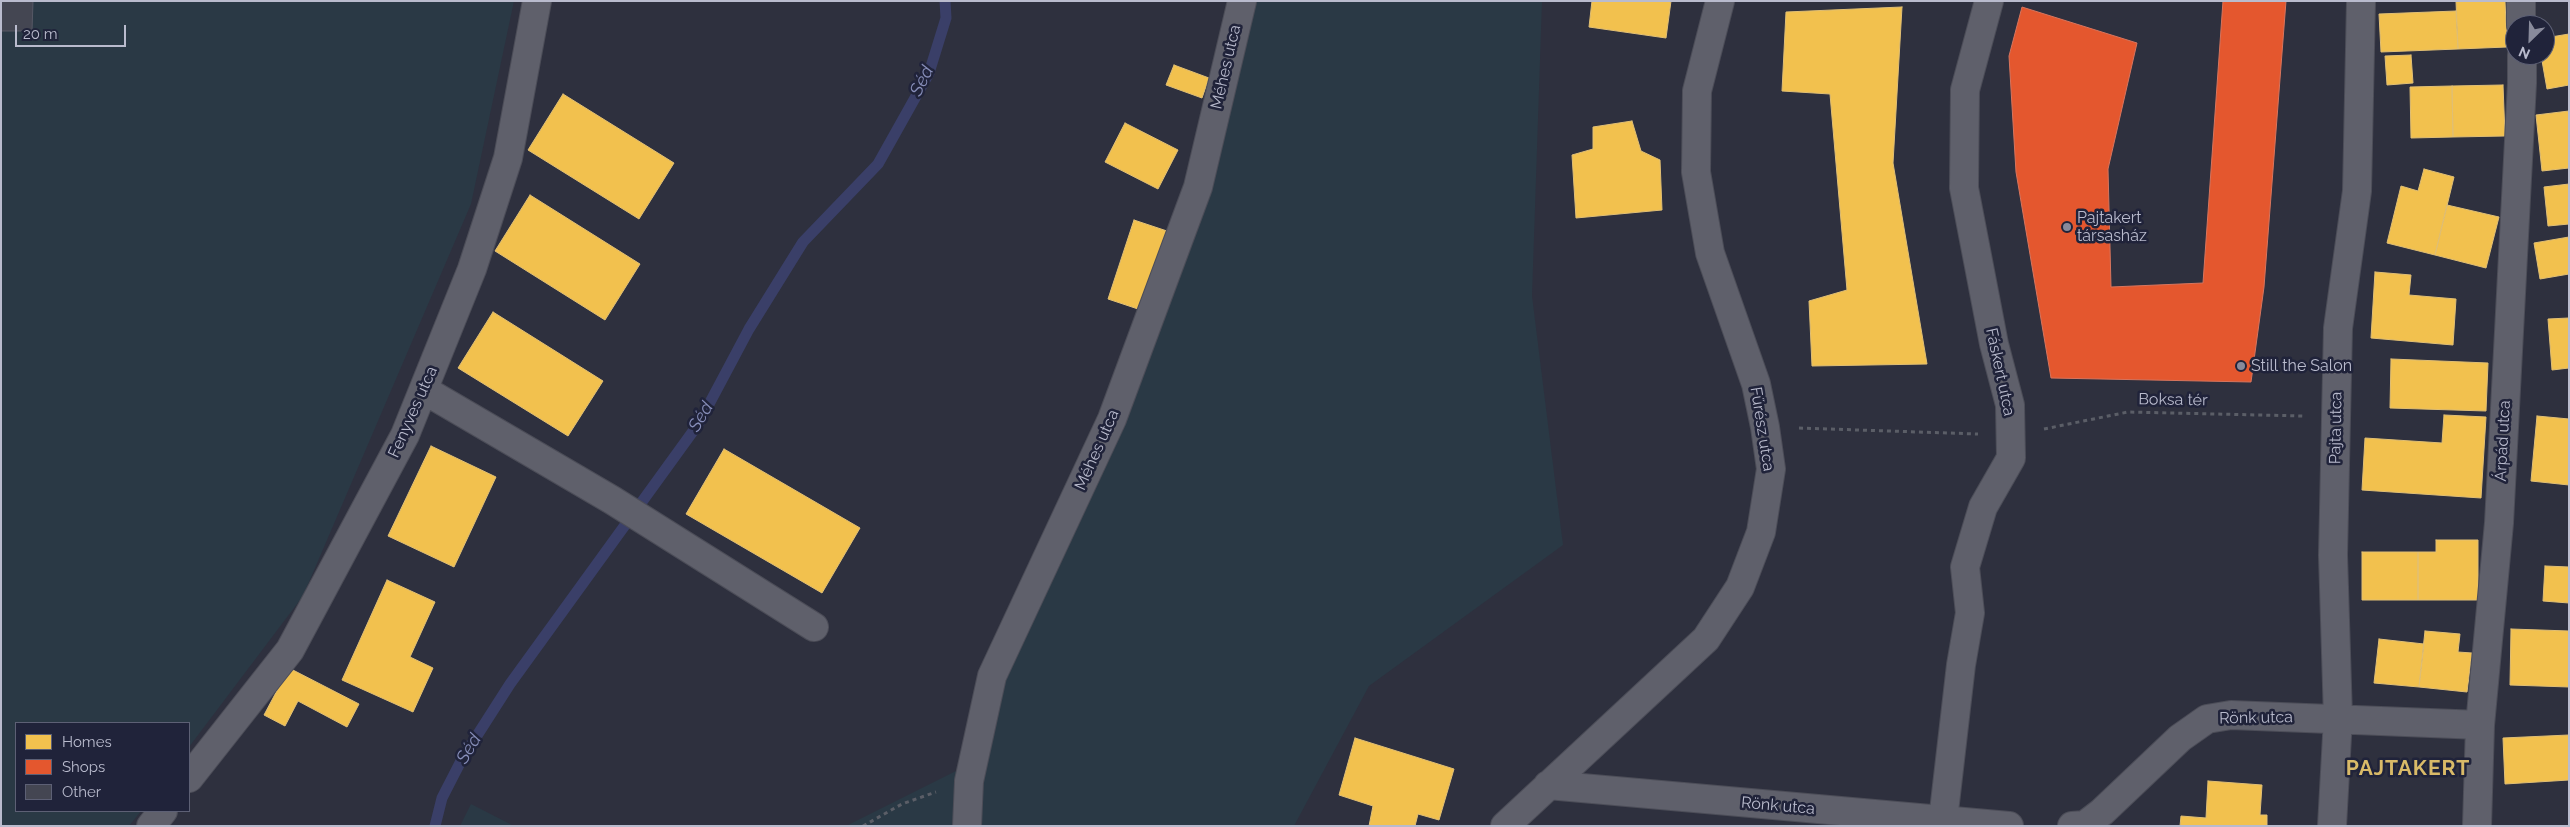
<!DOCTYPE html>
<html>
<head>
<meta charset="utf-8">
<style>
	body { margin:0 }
	#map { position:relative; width:2570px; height:827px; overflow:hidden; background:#2e303e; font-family:Raleway,sans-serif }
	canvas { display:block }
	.frame { position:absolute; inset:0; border:2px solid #b9bbcd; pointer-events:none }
	.legend { position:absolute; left:15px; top:722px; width:175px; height:90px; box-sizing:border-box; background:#20233a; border:1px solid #5d6075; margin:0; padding:6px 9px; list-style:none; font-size:15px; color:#b9bbcd }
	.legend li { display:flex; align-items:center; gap:10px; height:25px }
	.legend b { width:25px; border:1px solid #5d6075 }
	.north { position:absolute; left:2505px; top:15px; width:50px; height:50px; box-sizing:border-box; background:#20233a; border:1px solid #5d6075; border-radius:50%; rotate:204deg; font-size:14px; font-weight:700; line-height:20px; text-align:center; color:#b9bbcd }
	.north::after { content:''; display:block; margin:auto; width:18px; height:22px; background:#888a9b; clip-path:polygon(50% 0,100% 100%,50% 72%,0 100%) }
	.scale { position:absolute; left:15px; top:25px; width:111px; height:22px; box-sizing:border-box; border:2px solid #b9bbcd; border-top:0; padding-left:6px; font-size:15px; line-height:18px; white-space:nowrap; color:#b9bbcd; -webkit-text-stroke:4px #20233a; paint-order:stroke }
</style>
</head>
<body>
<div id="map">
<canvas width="2570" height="827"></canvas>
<div class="frame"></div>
<ul class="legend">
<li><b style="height:14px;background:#f2c14e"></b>Homes</li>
<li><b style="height:14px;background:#e4572e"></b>Shops</li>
<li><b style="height:14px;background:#444652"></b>Other</li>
</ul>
<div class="north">N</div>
<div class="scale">20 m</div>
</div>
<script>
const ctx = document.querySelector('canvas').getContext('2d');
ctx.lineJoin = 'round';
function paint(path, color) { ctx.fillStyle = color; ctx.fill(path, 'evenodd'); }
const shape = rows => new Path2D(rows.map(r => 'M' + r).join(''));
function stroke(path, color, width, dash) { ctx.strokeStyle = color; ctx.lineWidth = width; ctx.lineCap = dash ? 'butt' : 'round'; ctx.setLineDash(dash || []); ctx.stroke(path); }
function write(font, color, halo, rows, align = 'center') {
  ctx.font = font + ' Raleway,sans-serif'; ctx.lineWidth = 5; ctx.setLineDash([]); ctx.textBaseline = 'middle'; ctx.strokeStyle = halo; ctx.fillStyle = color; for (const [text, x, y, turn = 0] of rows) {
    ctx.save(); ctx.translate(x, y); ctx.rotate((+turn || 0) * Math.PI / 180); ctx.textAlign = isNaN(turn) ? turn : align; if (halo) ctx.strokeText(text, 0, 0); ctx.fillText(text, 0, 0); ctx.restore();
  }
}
const green = shape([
	[1,1,514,1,471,204,303,596,189,747,189,723,16,723,16,811,141,811,129,826,1,826],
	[1244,1,1542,1,1532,296,1563,545,1369,686,1294,826,846,826,980,759,991,704,1124,415],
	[471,804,514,826,460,826]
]);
const homes = shape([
	[1592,1,1671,1,1666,38,1589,27,1592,1],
	[2456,1,2505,1,2507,47,2458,49,2456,1],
	[1902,7,1893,163,1927,364,1812,366,1809,301,1847,290,1830,94,1782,91,1786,12,1902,7],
	[2456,11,2458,49,2381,52,2379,14,2456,11],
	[2569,34,2569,85,2547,89,2541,55,2545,55,2545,38,2569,34],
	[2411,55,2413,83,2387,85,2385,56,2411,55],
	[1174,65,1209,78,1202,98,1166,85,1174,65],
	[2503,85,2505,136,2453,137,2452,86,2503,85],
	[2452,86,2453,137,2411,138,2410,87,2452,86],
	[563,94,674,163,639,219,528,150,563,94],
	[2569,111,2569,168,2542,171,2536,115,2569,111],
	[1632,121,1641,151,1660,160,1662,210,1576,218,1572,155,1593,149,1593,127,1632,121],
	[1125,123,1178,150,1158,189,1105,162,1125,123],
	[2424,169,2454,177,2435,255,2387,243,2401,186,2418,191,2424,169],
	[2569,184,2569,224,2548,226,2544,187,2569,184],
	[530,195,640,264,605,320,495,251,530,195],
	[2447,205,2499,217,2486,268,2435,255,2447,205],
	[1134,220,1167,231,1141,310,1108,299,1134,220],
	[2569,237,2569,274,2540,279,2534,243,2569,237],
	[2375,272,2411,275,2409,295,2456,299,2453,345,2371,338,2375,272],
	[493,312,603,381,568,436,458,368,493,312],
	[2569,318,2569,368,2552,370,2548,319,2569,318],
	[2391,359,2488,363,2486,411,2390,408,2391,359],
	[2444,415,2486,417,2481,498,2362,490,2365,438,2442,443,2444,415],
	[2537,416,2569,419,2569,485,2531,481,2537,416],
	[431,446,496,477,454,567,388,536,431,446],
	[724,449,860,528,822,593,686,514,724,449],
	[2436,540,2478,540,2478,600,2418,600,2418,552,2436,552,2436,540],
	[2362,552,2418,552,2418,600,2362,600,2362,552],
	[2545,566,2569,567,2569,603,2543,601,2545,566],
	[387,580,435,602,410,657,433,668,413,712,342,680,387,580],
	[2511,629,2569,631,2569,687,2510,685,2511,629],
	[2425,631,2460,634,2458,652,2472,653,2467,692,2419,687,2425,631],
	[2379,639,2424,644,2419,687,2374,683,2379,639],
	[289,668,359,704,347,727,298,701,285,726,264,715,289,668],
	[2569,735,2569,780,2505,784,2503,738,2569,735],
	[1355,738,1454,769,1439,820,1418,814,1415,826,1369,826,1373,806,1339,795,1355,738],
	[2208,781,2262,785,2260,815,2267,815,2267,826,2180,826,2181,816,2206,818,2208,781]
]);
const shops = shape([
	[2223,1,2286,1,2264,287,2251,382,2051,378,2016,172,2009,56,2022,7,2137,43,2108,169,2111,287,2203,283,2223,1]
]);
const stream = shape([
	[435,826,442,798,462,759,510,684,699,423,749,329,803,242,878,164,929,73,946,18,945,1]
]);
const building = shape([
	[1,1,33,1,32,31,1,31,1,1]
]);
const path = shape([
	[1799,428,1978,434],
	[2044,429,2128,412,2303,416],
	[863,826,902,804,936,792]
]);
const minor = shape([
	[2521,1,2521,25],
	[424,390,612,500,814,627],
	[189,778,290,650,405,435,472,269,508,158,537,1],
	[1548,785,2009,826],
	[151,826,163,811],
	[967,826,969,781,992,676,1112,419,1198,187,1242,1],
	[1505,826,1706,639,1740,587,1761,532,1771,469,1765,427,1756,384,1710,253,1696,172,1697,91,1720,1],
	[1945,826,1943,820,1961,665,1970,613,1965,567,1983,507,2011,458,2010,405,1994,344,1964,188,1965,90,1989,1],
	[2072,826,2085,825,2102,812,2180,738,2207,719,2231,715,2480,725],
	[2332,826,2338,718,2333,555,2338,328,2357,191,2361,1],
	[2477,826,2480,725,2499,523,2522,83,2522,55]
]);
const markers = [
	[2067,227,5,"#888a9b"],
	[2241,366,5,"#888a9b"]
];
const streetNames = [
	["Méhes utca",1226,67,-77],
	["Fáskert utca",2000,372,78],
	["Boksa tér",2173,400,1],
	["Fenyves utca",413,412,-66],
	["Pajta utca",2336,428,-89],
	["Fűrész utca",1762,429,81],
	["Árpád utca",2503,441,-87],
	["Méhes utca",1097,450,-66],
	["Rönk utca",2256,718,-1],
	["Rönk utca",1778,806,5]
];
const poiNames = [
	["Pajtakert",2077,218],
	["társasház",2077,236],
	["Still the Salon",2251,366]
];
const waterNames = [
	["Séd",922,81,-64],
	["Séd",701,417,-59],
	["Séd",469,749,-59]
];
const districtNames = [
	["PAJTAKERT",2408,769]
];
paint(green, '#2a3945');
paint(homes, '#f2c14e');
stroke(homes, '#e1bf74', 1);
paint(shops, '#e4572e');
stroke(shops, '#d7755e', 1);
stroke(stream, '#3a3f68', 11);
paint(building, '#444652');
stroke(building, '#565865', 1);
stroke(minor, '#4c4d58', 30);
stroke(path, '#5b5e67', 3, [4, 4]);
stroke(minor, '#5f606b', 28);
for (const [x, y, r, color] of markers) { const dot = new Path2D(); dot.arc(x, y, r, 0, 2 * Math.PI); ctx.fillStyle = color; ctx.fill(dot); stroke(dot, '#20233a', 2); }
write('16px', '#b9bbcd', '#20233a', streetNames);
write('16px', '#b9bbcd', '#20233a', poiNames, 'left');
write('italic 18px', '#878eb9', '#20233a', waterNames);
ctx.letterSpacing = '1px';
write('bold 21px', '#d9ba68', '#20233a', districtNames);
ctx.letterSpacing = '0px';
</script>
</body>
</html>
